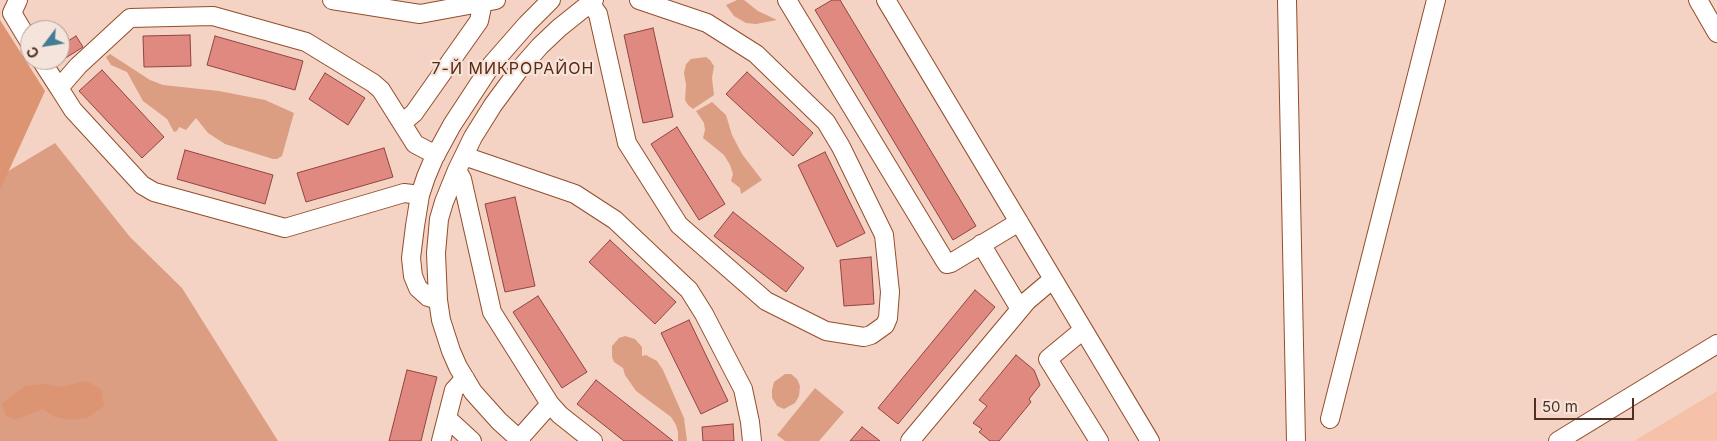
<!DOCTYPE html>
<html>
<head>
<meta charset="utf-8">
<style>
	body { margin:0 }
	#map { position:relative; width:1717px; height:441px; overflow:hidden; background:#f4d3c4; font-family:Inter,sans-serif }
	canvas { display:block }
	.north { position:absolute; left:20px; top:20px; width:50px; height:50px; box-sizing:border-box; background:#f5e4dc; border:1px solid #b39c91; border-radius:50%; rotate:239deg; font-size:14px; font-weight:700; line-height:20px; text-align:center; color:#503021 }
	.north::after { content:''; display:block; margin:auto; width:18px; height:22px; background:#417d95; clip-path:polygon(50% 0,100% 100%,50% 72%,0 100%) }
	.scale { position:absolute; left:1534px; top:398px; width:100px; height:22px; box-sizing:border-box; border:2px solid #503021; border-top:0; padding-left:6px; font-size:15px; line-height:18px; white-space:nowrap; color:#503021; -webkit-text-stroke:4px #f5e4dc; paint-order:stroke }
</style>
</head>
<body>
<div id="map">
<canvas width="1717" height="441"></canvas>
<div class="north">С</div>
<div class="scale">50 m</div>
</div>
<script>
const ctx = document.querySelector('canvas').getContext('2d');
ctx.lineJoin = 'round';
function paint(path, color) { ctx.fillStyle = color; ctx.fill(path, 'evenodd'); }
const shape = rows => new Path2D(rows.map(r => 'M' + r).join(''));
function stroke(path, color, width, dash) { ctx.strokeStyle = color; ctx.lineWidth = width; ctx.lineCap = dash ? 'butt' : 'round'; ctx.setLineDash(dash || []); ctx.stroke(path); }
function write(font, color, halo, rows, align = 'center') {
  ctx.font = font + ' Inter,sans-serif'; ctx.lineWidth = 4.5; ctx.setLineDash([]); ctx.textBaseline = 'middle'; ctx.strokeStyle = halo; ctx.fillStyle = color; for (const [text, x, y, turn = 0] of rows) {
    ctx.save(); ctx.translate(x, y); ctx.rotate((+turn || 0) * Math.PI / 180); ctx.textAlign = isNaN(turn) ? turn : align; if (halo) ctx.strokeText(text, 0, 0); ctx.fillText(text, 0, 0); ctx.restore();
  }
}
const built = shape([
	[1717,391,1717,441,1634,441]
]);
const green = shape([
	[737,0,744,0,758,11,777,20,756,24,746,23,734,16,726,5],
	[110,54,150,80,163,85,219,91,265,100,294,113,282,156,277,159,273,159,225,144,208,133,196,118,186,130,179,127,177,131,174,132,167,119,143,101,127,72,111,65,106,57],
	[706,57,710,60,714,66,712,78,714,95,693,109,688,105,685,100,686,85,684,73,686,64,691,59],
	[712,102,726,115,732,135,742,154,762,180,741,194,740,188,731,181,733,174,730,165,724,155,703,138,705,130,704,123,696,111],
	[55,143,130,237,182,288,278,441,0,441,0,176],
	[625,336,635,339,642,347,642,356,646,355,657,361,663,370,684,418,687,441,678,441,678,432,676,425,671,417,636,391,625,375,623,368,614,362,612,357,612,346,619,338],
	[785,374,791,374,797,379,800,386,799,396,795,403,784,409,777,406,772,398,772,390,774,382],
	[815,388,844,412,819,441,785,441,777,435]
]);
const forest = shape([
	[0,20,45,91,0,190],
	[86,381,101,389,104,406,87,418,70,420,55,417,43,409,14,420,6,415,1,404,25,386,44,384,61,387]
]);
const building = shape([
	[832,0,840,0,976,226,953,240,815,10,832,0],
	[653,28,673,117,643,123,624,35,653,28],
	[190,35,191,66,144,67,143,36,190,35],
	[76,36,83,47,64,59,60,53,60,46,76,36],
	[215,36,303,61,295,90,207,65,215,36],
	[102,70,164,137,142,158,79,91,102,70],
	[747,72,813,133,793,156,726,94,747,72],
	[325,73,365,98,348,125,309,99,325,73],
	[677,127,725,204,699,220,651,144,677,127],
	[384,148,393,177,306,202,297,173,384,148],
	[185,150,273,175,265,204,177,179,185,150],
	[825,152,865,233,837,247,798,165,825,152],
	[515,197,535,286,505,292,485,204,515,197],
	[733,212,804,268,786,292,714,236,733,212],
	[610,240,676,302,655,324,589,262,610,240],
	[871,257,874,304,844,306,840,260,871,257],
	[975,290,995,307,898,424,878,408,975,290],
	[538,296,587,372,562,388,513,312,538,296],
	[689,320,728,401,701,414,661,333,689,320],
	[1016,355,1034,370,1040,385,1029,399,1031,402,999,441,990,441,979,432,982,429,973,423,987,406,979,400,1016,355],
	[407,370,437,377,431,400,421,441,389,441,407,370],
	[596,380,663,433,673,441,624,441,595,418,577,404,596,380],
	[733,424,734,441,703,441,702,427,733,424],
	[862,427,880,441,850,441,862,427]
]);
const minor = shape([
	[18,0,12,13,30,43],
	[332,0,420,14,496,0],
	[787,0,945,261,947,264,951,263,1019,222],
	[886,0,1150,441],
	[1287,0,1296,441],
	[1698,0,1717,33],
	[590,3,598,14,627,143,679,225,766,301,826,331,864,337,871,335,885,325,888,318,890,292,884,235,841,147,826,122,756,54,707,23,639,0],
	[41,60,59,88],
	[402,123,414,113,479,21,483,2],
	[464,156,575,194,615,220,689,290,704,314,743,389,750,422,752,441],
	[457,170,462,179,464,188,492,312,550,404,560,415,593,441],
	[420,195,404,193,285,228,154,192,142,185,73,110,59,88,78,66,130,18,213,16,306,42,373,83,381,90,415,144,436,155],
	[981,244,1020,309],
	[438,300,428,297,418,288,413,276,411,258,415,226,420,195,426,177,434,158,452,125,492,64,527,24,551,0],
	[1083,330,1048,359,1099,441],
	[447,418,472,441],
	[1330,419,1436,0],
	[519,439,550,404],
	[441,441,454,390,465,378],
	[521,441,499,421,473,392,458,367,451,351,441,320,438,300,436,253,439,219,444,202,457,170,473,137,493,105,518,71,540,46,559,28,594,0],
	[910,441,1027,301,1053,279],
	[1558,441,1717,344]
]);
const neighbourhoodNames = [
	["7-Й МИКРОРАЙОН",513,69]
];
paint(built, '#f6c1a9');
paint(green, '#db9e82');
paint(forest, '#dc9473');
paint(building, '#df8981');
stroke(building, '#92443e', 1);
stroke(minor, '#944d2a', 20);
stroke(minor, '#fff', 18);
ctx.letterSpacing = '1px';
write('16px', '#5d290d', '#f5e4dc', neighbourhoodNames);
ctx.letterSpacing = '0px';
</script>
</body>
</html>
